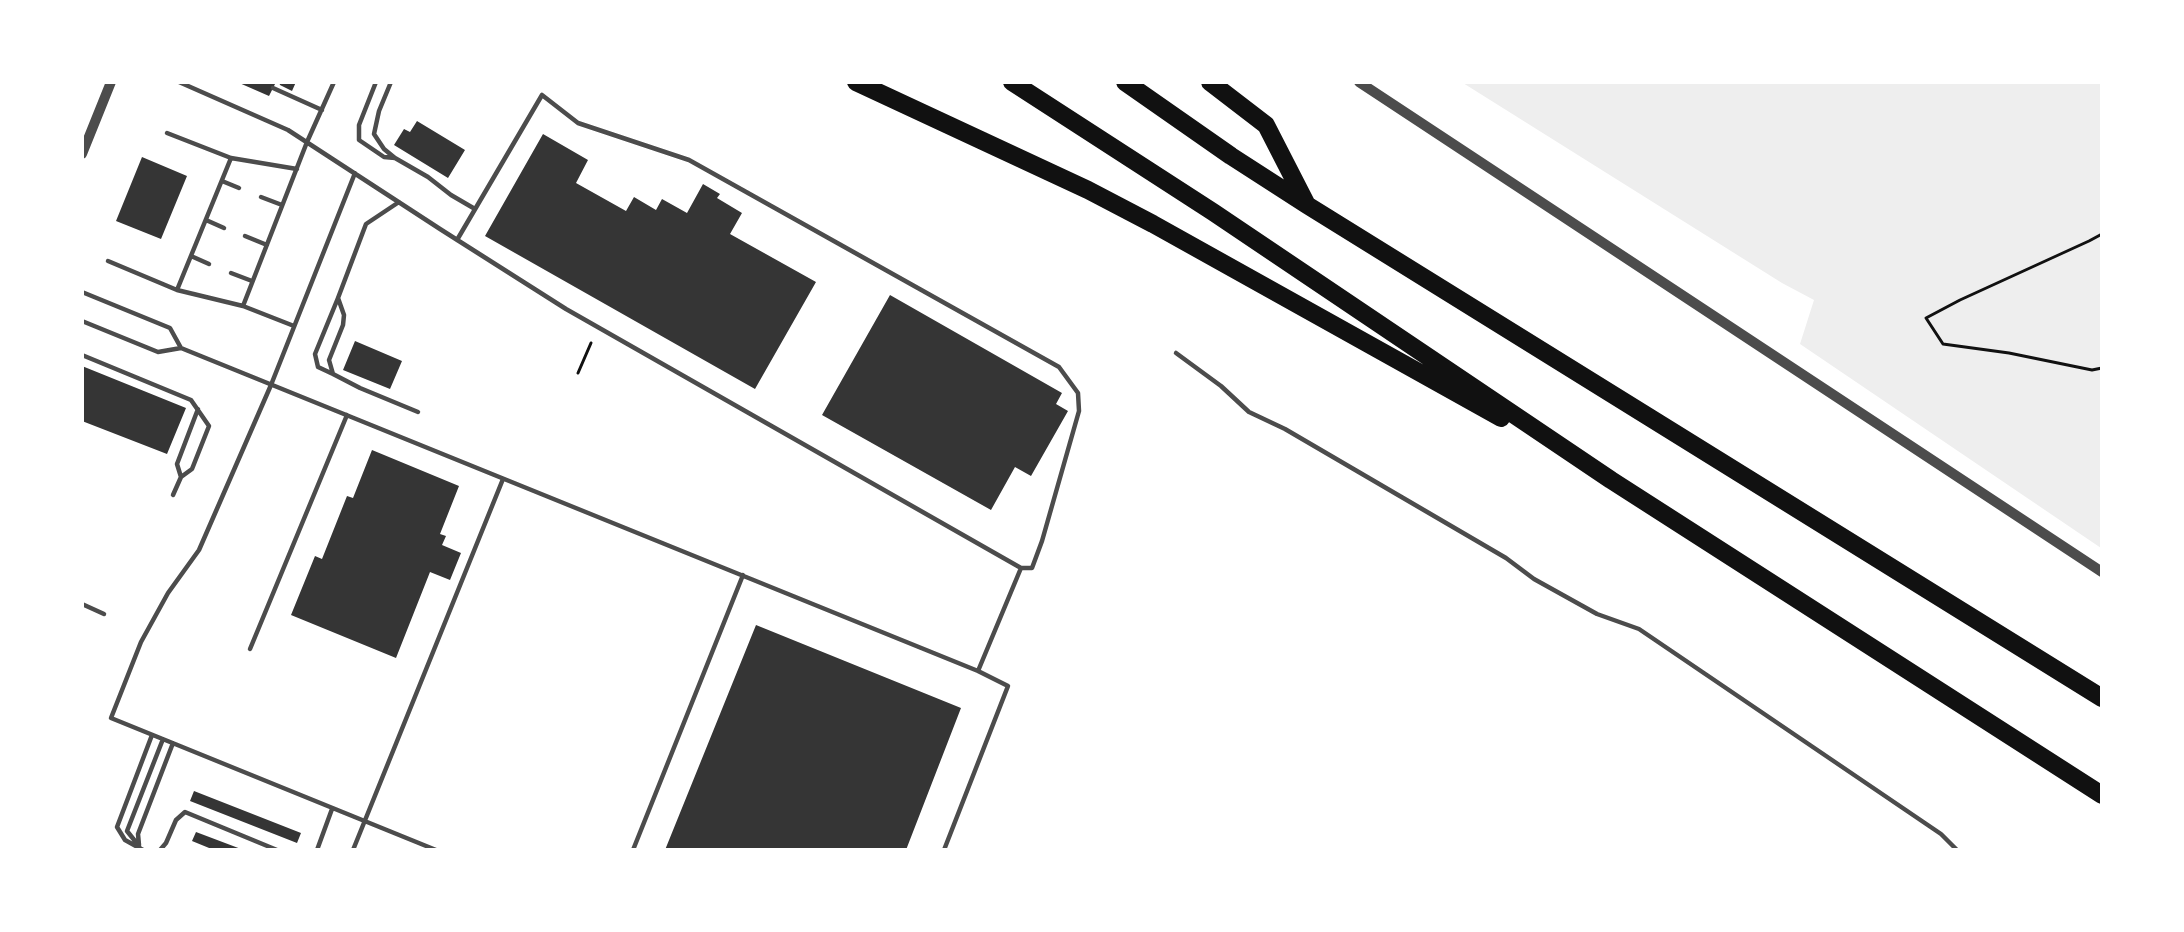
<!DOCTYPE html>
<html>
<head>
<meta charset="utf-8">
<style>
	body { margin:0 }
	#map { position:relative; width:2184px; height:932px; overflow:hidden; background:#fff; font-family:"Varela Round",sans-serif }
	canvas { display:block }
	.frame { position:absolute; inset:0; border:84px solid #fff; pointer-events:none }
</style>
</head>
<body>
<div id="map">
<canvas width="2184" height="932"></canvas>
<div class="frame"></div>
</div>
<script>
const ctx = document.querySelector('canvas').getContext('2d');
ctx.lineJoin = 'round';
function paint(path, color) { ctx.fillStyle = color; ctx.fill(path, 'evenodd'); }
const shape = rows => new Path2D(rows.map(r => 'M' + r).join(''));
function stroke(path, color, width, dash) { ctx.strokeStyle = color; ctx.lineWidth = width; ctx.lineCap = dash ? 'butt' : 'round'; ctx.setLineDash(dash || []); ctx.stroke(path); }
const green = shape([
	[1463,83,2101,83,2101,548,1800,344,1814,300,1782,283]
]);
const building = shape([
	[237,82,276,82,269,96],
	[279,82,296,82,292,91,280,85],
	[417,121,465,150,448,178,394,145,404,129,410,132],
	[543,134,588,160,576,183,626,211,634,197,656,210,662,199,687,213,703,184,720,194,717,198,742,213,730,234,816,282,755,389,485,236],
	[142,157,187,176,161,239,116,221],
	[890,295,1062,393,1056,404,1068,411,1031,476,1015,467,991,510,822,415],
	[355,341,402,361,390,389,343,370],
	[82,366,186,408,167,454,82,421],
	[372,450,459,486,440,534,446,536,442,545,461,553,450,580,430,572,396,658,291,615,315,556,322,559,347,496,353,498],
	[756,625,961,708,906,850,665,850],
	[194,791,301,833,297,843,190,801],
	[196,832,241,849,241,850,214,850,192,841]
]);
const path = shape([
	[2102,234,2089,241,1960,300,1926,318,1943,344,2009,353,2092,370,2102,368],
	[578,373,591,343]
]);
const service = shape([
	[179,82,288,130,440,229,566,309,1021,568,1032,568,1042,541,1079,411,1078,393,1059,367,689,160,578,123,542,95,457,240],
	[376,82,359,125,359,140,384,157,395,158,428,177,451,195,475,209],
	[391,82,379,111,374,134,384,149,395,158],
	[273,88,322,110],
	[167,133,231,158,297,169],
	[355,173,271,385,199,550,168,593,141,642,111,718,436,850],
	[222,181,239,188],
	[261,197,282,205],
	[399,202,366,224,338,298,344,315,343,325,329,360,333,374,360,388,418,412],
	[206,220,224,228],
	[245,236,267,245],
	[191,256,209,264],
	[108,261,177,290,243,306,294,326],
	[231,273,252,281],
	[177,290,231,158],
	[82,292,170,328,181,348],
	[243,306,307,142,334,82],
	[82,321,158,352,181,348,978,671,1021,568],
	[1176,353,1221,386,1249,412,1285,429,1506,558,1534,579,1597,614,1639,629,1941,834,1957,850],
	[82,355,191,400,209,426,192,469,181,477],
	[333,374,318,367,315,354,338,298],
	[173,495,181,477,177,464,198,409],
	[82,604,104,614],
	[250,649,347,415],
	[139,845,138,834,173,743],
	[139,846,127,831,163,739],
	[143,850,125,840,117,827,152,735],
	[160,850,166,843,176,820,185,812,277,850],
	[317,850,332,809],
	[353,850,503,479],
	[633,850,743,575],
	[944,850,1008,686,978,671]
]);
const tertiary = shape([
	[1359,82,2102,572],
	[82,154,111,82]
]);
const motorway = shape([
	[856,82,1088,190,1153,224,1501,418],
	[1012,82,1213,212,1611,480,2102,795],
	[1125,82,1231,156,1307,205,2102,698],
	[1210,82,1266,125,1306,203]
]);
paint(green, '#eee');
paint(building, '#353535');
stroke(path, '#111', 3);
stroke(service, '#4c4c4c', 4.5);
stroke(tertiary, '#4c4c4c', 10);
stroke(motorway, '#111', 18);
</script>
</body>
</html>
